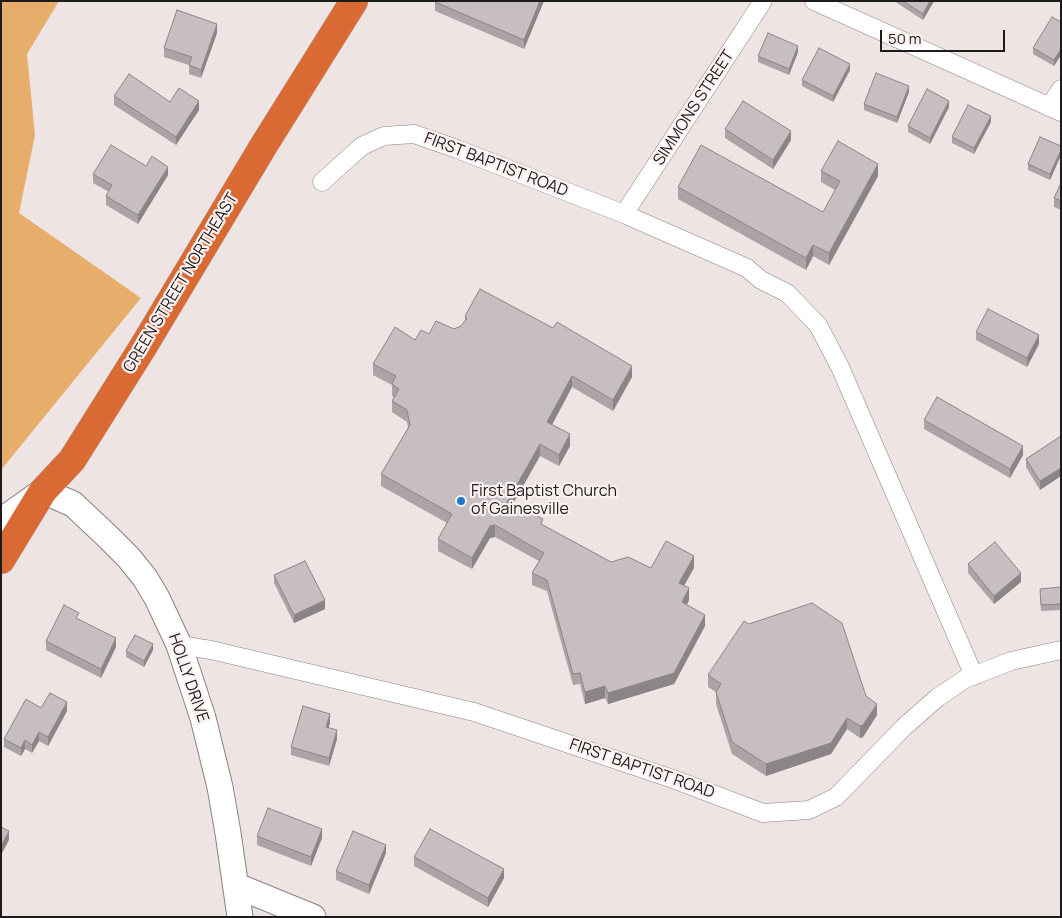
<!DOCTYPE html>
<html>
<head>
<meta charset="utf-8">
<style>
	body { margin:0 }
	#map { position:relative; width:1062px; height:918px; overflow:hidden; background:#eee4e4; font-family:Manrope,sans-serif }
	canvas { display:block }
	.frame { position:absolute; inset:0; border:2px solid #1e1b1b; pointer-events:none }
	.scale { position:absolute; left:880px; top:30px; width:125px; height:22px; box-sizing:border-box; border:2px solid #1e1b1b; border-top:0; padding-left:6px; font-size:15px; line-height:18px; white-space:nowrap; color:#1e1b1b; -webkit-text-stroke:4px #fbf1f1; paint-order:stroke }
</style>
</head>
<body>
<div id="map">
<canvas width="1062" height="918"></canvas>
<div class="frame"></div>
<div class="scale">50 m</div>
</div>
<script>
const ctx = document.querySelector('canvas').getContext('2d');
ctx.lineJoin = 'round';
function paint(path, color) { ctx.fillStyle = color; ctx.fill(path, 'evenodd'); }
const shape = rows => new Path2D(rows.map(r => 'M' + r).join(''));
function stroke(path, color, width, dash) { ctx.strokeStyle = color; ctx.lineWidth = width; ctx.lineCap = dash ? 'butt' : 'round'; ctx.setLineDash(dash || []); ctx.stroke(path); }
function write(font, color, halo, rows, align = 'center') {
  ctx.font = font + ' Manrope,sans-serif'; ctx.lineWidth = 4.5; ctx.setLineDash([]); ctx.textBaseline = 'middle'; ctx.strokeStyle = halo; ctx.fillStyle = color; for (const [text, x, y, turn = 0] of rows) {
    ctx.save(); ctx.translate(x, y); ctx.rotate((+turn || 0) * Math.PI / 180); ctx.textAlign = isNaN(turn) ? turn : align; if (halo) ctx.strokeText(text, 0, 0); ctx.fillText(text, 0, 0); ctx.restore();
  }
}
const green = shape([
	[1,1,59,1,27,54,35,135,19,213,141,298,1,470]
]);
const street = shape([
	[814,1,1061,112],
	[1049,107,1061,89],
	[322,182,362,146,384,136,414,134,457,149,624,214,747,268,761,280,787,293,818,325,840,367,974,676],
	[624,214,763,1],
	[179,645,211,650,474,712,673,779,763,813,809,810,836,797,904,727,937,698,965,679,1011,661,1061,650]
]);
const secondary = shape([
	[1,521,43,491,73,504,106,535,129,558,145,578,157,598,179,645,203,718,220,787,228,833,240,917],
	[237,886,313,917]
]);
const highway = shape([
	[1,560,43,491,72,460,143,347,264,145,354,1]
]);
const wall = shape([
	[544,1,524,49,435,11,435,2],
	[894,1,934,1,923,20],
	[1061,22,1061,55,1054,66,1033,54,1033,48],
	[217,33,201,78,189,74,189,65,164,57,164,48],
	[798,52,789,75,758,62,758,56],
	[850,70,833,102,802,86,802,80],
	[909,92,897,123,864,110,864,104],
	[114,96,170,102,199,110,176,145,114,105],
	[949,107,930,144,908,132,908,126],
	[991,122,974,154,952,143,952,137],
	[725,129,791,140,773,169,725,138],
	[1061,146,1061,155,1050,180,1028,170,1028,164],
	[146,166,168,175,138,224,106,205,106,196,109,192,93,183,93,174],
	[821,171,878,176,829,265,813,256,806,270,678,199,678,187,823,212,835,190,821,182],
	[1061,183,1061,210,1054,207,1054,198],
	[465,316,632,377,613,411,572,387,552,425,570,446,559,466,540,456,511,507,543,525,611,562,651,568,694,568,684,586,689,600,687,605,705,626,674,684,608,704,605,698,585,704,580,684,573,685,547,591,532,585,532,573,539,561,495,537,490,538,472,569,438,551,438,539,447,523,381,486,381,474,408,428,407,422,392,412,392,401,394,397,392,396,392,385,373,375,373,364,415,340,429,334,454,329,461,326,465,321],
	[976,332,1039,344,1027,367,976,340],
	[924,420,1023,455,1010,478,924,429],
	[1061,436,1040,490,1026,467,1026,459],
	[968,564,1021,582,994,604,968,573],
	[274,575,325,609,294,623,274,583],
	[1061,587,1061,610,1041,611,1040,594],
	[79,619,116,647,101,678,46,650,46,641],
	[153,650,144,667,126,657,126,651],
	[708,675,866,696,877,715,863,737,860,738,847,729,831,754,766,776,732,754,716,704,716,692,708,687],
	[41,708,67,711,48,746,39,741,32,753,25,749,21,756,4,747,4,739],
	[330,723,328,728,337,739,329,766,291,755,291,747],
	[257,836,322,838,311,866,257,845],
	[386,853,369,894,336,880,336,871],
	[414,857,504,878,488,907,414,866]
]);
const shadedWall = shape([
	[540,1,544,1,524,49,524,40],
	[930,1,934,1,923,20,923,14],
	[217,24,217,33,201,78,201,70],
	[798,46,798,52,789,75,789,69],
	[1061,49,1061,55,1054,66,1054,60],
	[850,64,850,70,833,102,833,96],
	[909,86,909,92,897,123,897,117],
	[199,101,199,110,176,145,176,137],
	[949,101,949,107,930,144,930,138],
	[991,116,991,122,974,154,974,148],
	[791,131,791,140,773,169,773,160],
	[1061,150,1061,155,1050,180,1050,174],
	[878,164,878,176,829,265,829,253],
	[168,167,168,175,138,224,138,215],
	[813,245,813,256,806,270,806,258],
	[1039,335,1039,344,1027,367,1027,358],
	[632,366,632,377,613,411,613,400],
	[572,376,572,387,547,434,547,422],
	[570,434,570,446,559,466,559,455],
	[540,444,540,456,506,516,506,504],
	[1023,446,1023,455,1010,478,1010,469],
	[1061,468,1061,476,1040,490,1040,481],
	[495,525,495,537,490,538,472,569,472,558,490,526],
	[694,556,694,568,679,594,679,583],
	[1021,573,1021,582,994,604,994,596],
	[689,588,689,600,682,613,682,602],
	[325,600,325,609,294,623,294,615],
	[705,615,705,626,674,684,608,704,608,693],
	[116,638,116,647,101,678,101,669],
	[153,644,153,650,144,667,144,661],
	[605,686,605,698,585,704,585,692],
	[67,702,67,711,48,746,48,737],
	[877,704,877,715,863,737,860,738,860,726],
	[330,714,330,723,326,736,326,727],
	[847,718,847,729,831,754,766,776,766,764],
	[337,730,337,739,329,766,329,758],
	[39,732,39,741,32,753,32,745],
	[25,740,25,749,21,756,21,748],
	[322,829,322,838,311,866,311,857],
	[9,831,9,840,1,855,1,846],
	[386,845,386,853,369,894,369,885],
	[504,869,504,878,488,907,488,898]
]);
const building = shape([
	[435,1,540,1,524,40,435,2,435,1],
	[903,1,930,1,923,14,903,1],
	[177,10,217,24,201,70,189,65,192,57,164,48,177,10],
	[1052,17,1061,22,1061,49,1054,60,1033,48,1052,17],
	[768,33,798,46,789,69,758,56,768,33],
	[819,48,850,64,833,96,802,80,819,48],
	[876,73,909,86,897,117,864,104,876,73],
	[129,74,170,102,179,88,199,101,176,137,114,96,129,74],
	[927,89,949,101,930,138,908,126,927,89],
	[743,101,791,131,773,160,725,129,743,101],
	[968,105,991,116,974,148,952,137,968,105],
	[1040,137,1061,146,1061,150,1050,174,1028,164,1040,137],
	[838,141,878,164,829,253,813,245,806,258,678,187,701,145,823,212,840,181,821,171,838,141],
	[111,145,146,166,152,156,168,167,138,215,106,196,112,185,93,174,111,145],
	[1061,183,1061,201,1054,198,1061,183],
	[480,289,553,328,557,322,632,366,613,400,572,376,547,422,570,434,559,455,540,444,506,504,514,508,516,505,543,519,541,524,611,562,628,557,651,568,666,541,694,556,679,583,689,588,682,602,705,615,674,673,608,693,605,686,585,692,580,673,573,674,547,580,532,573,544,553,495,525,490,526,472,558,438,539,452,514,381,474,410,425,407,410,392,401,399,389,392,384,396,376,373,364,395,327,415,340,421,330,429,334,436,321,454,329,461,326,467,318,465,316,480,289],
	[988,309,1039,335,1027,358,976,332,988,309],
	[937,397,1023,446,1010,469,924,420,937,397],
	[1061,436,1061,468,1040,481,1026,459,1061,436],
	[995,542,1021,573,994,596,968,564,995,542],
	[305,561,325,600,294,615,274,575,305,561],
	[1061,587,1061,604,1041,605,1040,589,1061,587],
	[812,603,842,623,866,696,877,704,863,725,860,726,847,718,831,743,766,764,732,742,716,692,721,684,708,675,744,621,749,624,812,603],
	[64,605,79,613,76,618,116,638,101,669,46,641,64,605],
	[135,635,153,644,144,661,126,651,135,635],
	[50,693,67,702,48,737,39,732,32,745,25,740,21,748,4,739,26,699,41,708,50,693],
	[303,706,330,714,326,727,337,730,329,758,291,747,303,706],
	[268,808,322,829,311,857,257,836,268,808],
	[1,827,9,831,1,846,1,827],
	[430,829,504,869,488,898,414,857,430,829],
	[353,831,386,845,369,885,336,871,353,831]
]);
const markers = [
	[461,501,5,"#1f78c5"]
];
const streetNames = [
	["SIMMONS STREET",694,108,-57],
	["FIRST BAPTIST ROAD",496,165,21],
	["GREEN STREET NORTHEAST",181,283,-59],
	["HOLLY DRIVE",188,678,71],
	["FIRST BAPTIST ROAD",642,769,19]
];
const poiNames = [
	["First Baptist Church",471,492],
	["of Gainesville",471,510]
];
paint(green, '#e6ae6a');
stroke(street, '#8a8181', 19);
stroke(secondary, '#8a8181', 27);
stroke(highway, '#c4c4c4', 29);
stroke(street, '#fff', 18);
stroke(secondary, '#fff', 25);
stroke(highway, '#d96a34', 28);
paint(wall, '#aba3a6');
paint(shadedWall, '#8b8587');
paint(building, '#c7bec1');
stroke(building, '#8b8587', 1);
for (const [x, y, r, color] of markers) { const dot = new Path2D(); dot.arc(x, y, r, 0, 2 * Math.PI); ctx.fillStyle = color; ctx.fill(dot); stroke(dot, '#fbf1f1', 2); }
write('16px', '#1e1b1b', '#fbf1f1', streetNames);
write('16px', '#1e1b1b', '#fbf1f1', poiNames, 'left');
</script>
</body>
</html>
